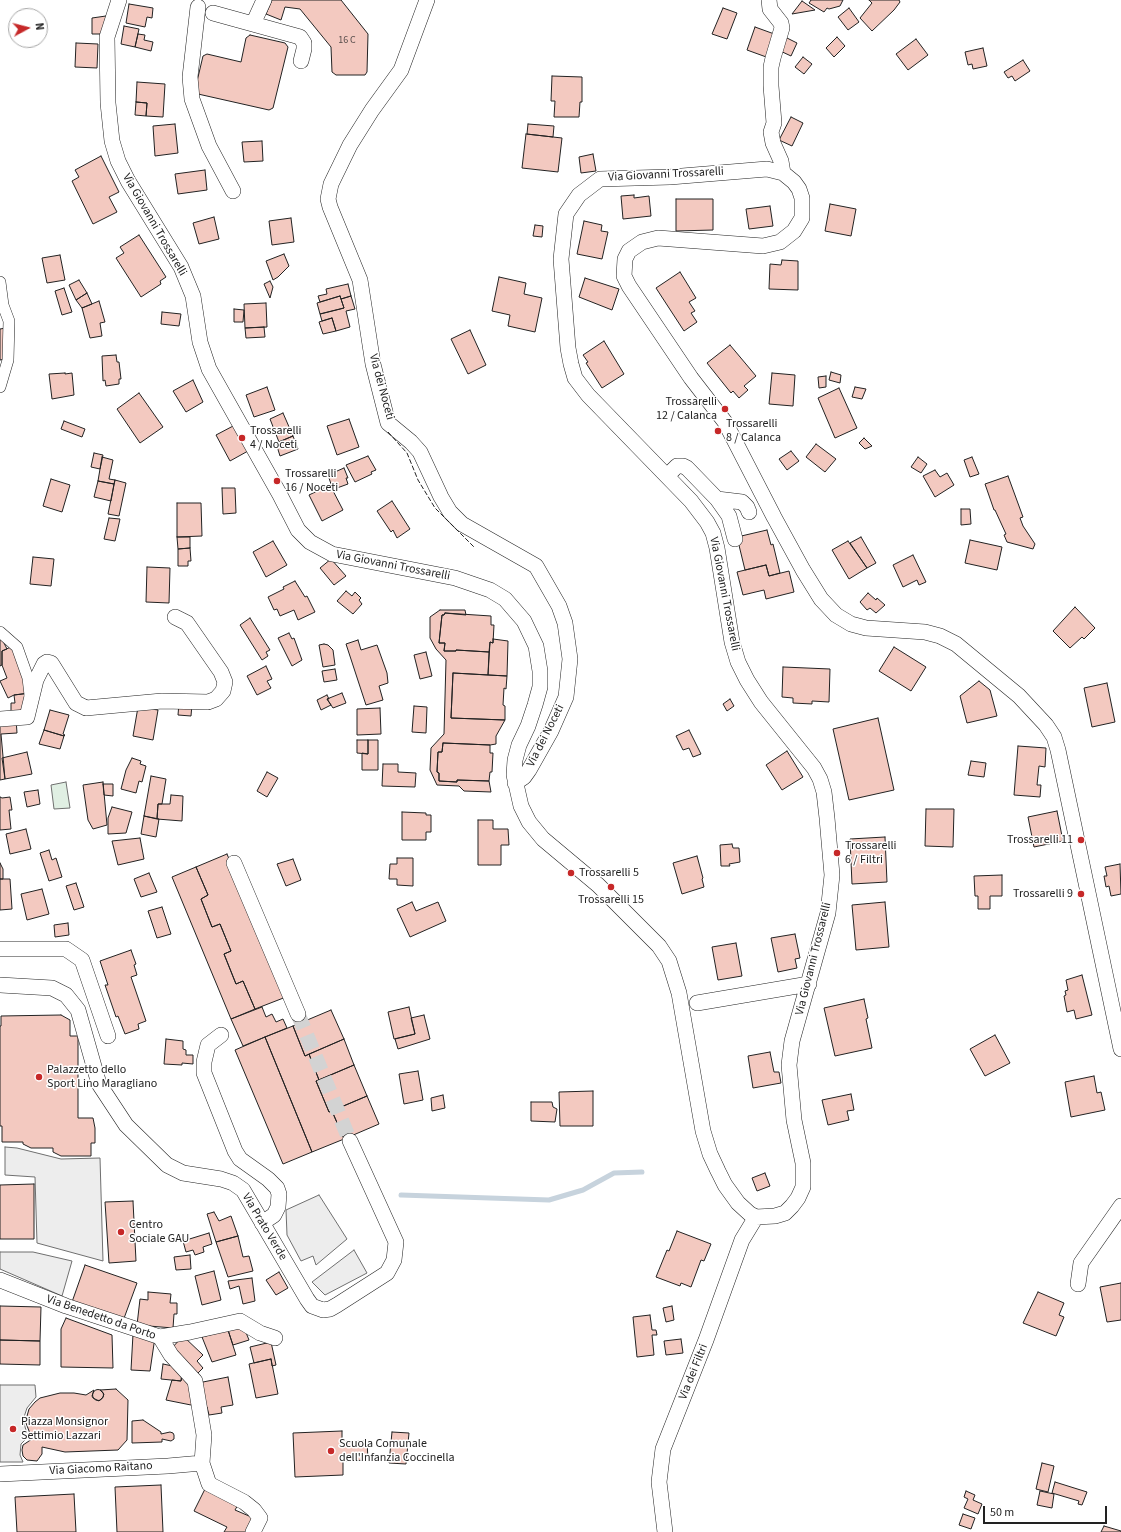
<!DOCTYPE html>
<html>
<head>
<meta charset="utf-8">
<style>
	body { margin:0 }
	#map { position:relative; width:1121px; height:1532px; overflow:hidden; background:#fff; font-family:"Source Sans 3",sans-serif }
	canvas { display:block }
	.north { position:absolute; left:8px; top:8px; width:40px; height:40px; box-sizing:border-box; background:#fff; border:1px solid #a7a7a7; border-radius:50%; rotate:83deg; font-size:11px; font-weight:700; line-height:16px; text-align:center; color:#222 }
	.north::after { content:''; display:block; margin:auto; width:14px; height:18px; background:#c62828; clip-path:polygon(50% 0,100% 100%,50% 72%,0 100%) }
	.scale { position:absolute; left:983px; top:1506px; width:124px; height:18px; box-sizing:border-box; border:2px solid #222; border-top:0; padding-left:5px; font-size:12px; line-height:14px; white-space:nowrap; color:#222; -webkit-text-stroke:3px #fff; paint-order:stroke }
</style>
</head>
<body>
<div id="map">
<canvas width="1121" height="1532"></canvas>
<div class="north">N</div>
<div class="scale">50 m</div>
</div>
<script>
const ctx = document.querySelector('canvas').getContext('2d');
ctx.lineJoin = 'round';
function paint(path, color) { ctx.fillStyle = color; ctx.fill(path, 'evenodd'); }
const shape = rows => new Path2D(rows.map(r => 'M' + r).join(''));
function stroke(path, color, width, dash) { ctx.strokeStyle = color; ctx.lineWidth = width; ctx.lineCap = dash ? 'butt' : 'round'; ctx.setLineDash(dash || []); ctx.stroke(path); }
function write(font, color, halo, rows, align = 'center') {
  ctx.font = font + ' "Source Sans 3",sans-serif'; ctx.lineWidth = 3; ctx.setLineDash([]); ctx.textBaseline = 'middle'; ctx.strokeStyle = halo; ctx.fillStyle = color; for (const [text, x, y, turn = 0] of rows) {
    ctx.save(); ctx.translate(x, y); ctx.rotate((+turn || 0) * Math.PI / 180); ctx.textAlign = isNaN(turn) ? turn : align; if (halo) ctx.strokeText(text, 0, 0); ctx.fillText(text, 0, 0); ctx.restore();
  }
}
const green = shape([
	[66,782,70,808,54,809,51,785,66,782]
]);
const parking = shape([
	[5,1147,17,1148,61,1159,100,1158,103,1261,37,1243,35,1177,5,1175,5,1147],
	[319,1195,347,1239,316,1265,313,1256,301,1261,287,1235,286,1210,319,1195],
	[354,1250,367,1273,325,1295,312,1282,354,1250],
	[0,1252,33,1252,72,1261,62,1296,0,1269,0,1252],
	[0,1385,35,1385,36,1397,27,1408,23,1420,28,1437,21,1444,20,1455,23,1462,0,1462,0,1385]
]);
const stream = shape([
	[401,1195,549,1200,583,1190,614,1173,642,1172]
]);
const building = shape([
	[272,0,341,0,368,34,367,72,365,75,336,75,332,72,331,47,300,9,285,7,281,20,266,14,272,0],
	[811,0,843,0,840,6,829,9,827,8,824,12,809,3,811,0],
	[869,0,899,0,900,2,894,10,872,31,860,18,872,3,869,0],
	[802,1,815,10,792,14,802,1],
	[129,4,153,8,152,18,147,17,145,27,126,23,129,4],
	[723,8,737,13,727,39,712,34,723,8],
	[849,8,859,22,848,30,838,17,849,8],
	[106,16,103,34,92,34,92,18,106,16],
	[124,26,139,29,135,47,121,44,124,26],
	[755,27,777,35,769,58,747,50,755,27],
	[138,34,145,35,144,40,153,42,151,51,135,47,138,34],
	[250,35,285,43,288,47,273,108,269,110,198,94,195,90,203,56,207,54,241,62,246,38,250,35],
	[783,36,797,43,791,56,776,49,783,36],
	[837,37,845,46,834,57,826,48,837,37],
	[916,39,928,55,908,70,896,54,916,39],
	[76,43,98,44,97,68,75,67,76,43],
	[983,48,987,66,973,69,972,64,968,65,965,52,983,48],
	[803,57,812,64,804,74,795,67,803,57],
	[1023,60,1030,71,1015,81,1012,76,1008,78,1004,72,1023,60],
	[552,76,582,77,582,102,580,102,579,117,554,117,555,101,551,101,552,76],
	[137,82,165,84,163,117,146,116,147,103,136,102,137,82],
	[136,102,147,103,146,116,135,115,136,102],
	[791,117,803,123,792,146,779,140,791,117],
	[175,124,178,153,155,156,153,126,175,124],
	[528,124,554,126,553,137,527,134,528,124],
	[526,134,562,138,558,172,522,168,526,134],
	[262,141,263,161,244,162,242,142,262,141],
	[593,154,596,171,581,173,579,157,593,154],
	[101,156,119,192,109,197,117,212,93,224,72,181,79,177,75,170,101,156],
	[205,170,207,190,178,194,175,174,205,170],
	[634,195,634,198,649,196,651,216,623,219,621,196,634,195],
	[676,199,713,199,713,230,676,231,676,199],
	[830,204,856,209,851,236,825,231,830,204],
	[770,206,773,226,749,229,746,209,770,206],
	[214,217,219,239,199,244,193,223,214,217],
	[291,218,294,242,272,245,269,221,291,218],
	[584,221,602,225,601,231,608,232,602,259,577,254,584,221],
	[535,225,543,226,542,237,533,236,535,225],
	[139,235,166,277,160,281,161,284,141,297,116,258,124,253,120,247,139,235],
	[284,254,289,266,278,277,273,280,266,261,284,254],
	[60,255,65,280,47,283,42,258,60,255],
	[782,260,798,261,798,290,769,289,770,264,781,265,782,260],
	[680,272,696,298,689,302,695,311,691,313,697,322,684,331,656,288,680,272],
	[499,277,526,283,524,294,542,298,535,332,508,326,510,315,492,311,499,277],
	[585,278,619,289,612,310,579,297,585,278],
	[79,280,87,293,76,300,69,285,79,280],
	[270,281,273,287,270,298,264,284,270,281],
	[348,284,351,296,341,299,340,296,320,302,318,296,327,294,326,289,348,284],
	[64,288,72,312,62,315,55,291,64,288],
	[87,293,92,304,82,308,76,300,87,293],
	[340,296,344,308,320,314,317,303,340,296],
	[351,296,355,309,346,311,350,327,336,331,332,318,322,321,320,314,344,308,341,299,351,296],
	[99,301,105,322,100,323,102,336,90,338,82,308,99,301],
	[266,303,267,327,245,328,244,304,266,303],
	[234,309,244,310,243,322,234,322,234,309],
	[162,312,181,314,179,326,161,324,162,312],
	[332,318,336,331,323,334,319,322,332,318],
	[264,327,265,337,246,338,245,328,264,327],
	[6,328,6,359,0,360,0,329,6,328],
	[470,330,486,365,468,374,451,339,470,330],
	[604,341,624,374,602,388,586,363,588,362,583,355,604,341],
	[730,345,756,376,744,386,748,390,739,398,733,391,731,393,707,363,730,345],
	[116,355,117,362,119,362,121,379,119,379,119,384,106,386,105,380,103,381,102,356,116,355],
	[831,372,841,375,840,383,829,380,831,372],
	[65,373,65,374,72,373,74,395,52,399,49,374,65,373],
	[772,373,795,375,793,406,769,404,772,373],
	[826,376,826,387,819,388,818,377,826,376],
	[193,380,203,402,186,412,173,391,193,380],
	[267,387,275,410,254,417,246,395,267,387],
	[855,387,866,389,862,399,852,397,855,387],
	[839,388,857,428,835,438,818,398,839,388],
	[139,393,163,427,140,443,117,409,139,393],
	[283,413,293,436,279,442,270,419,283,413],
	[349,419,359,447,337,455,327,426,349,419],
	[64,421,85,429,82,437,61,429,64,421],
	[235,425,248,451,230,461,216,435,235,425],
	[293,436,298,449,280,456,276,443,293,436],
	[864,438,872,446,865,449,859,443,864,438],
	[816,444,836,459,825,472,806,457,816,444],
	[791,451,799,461,787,470,779,459,791,451],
	[94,453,103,455,100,469,91,467,94,453],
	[368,456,376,470,371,472,372,474,355,482,346,465,368,456],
	[102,457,113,460,109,479,115,480,114,484,98,481,102,457],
	[918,457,927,464,921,473,911,467,918,457],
	[972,457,979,474,970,477,964,460,972,457],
	[344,468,348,478,346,478,348,484,337,488,334,483,331,484,328,475,344,468],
	[935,470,940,477,947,473,954,485,935,497,923,476,935,470],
	[1008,476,1023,517,1020,518,1023,526,1035,544,1033,549,1007,542,1004,535,1006,534,995,510,994,510,985,484,1008,476],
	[51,479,70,485,62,512,43,506,51,479],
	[115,480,126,483,119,516,108,514,115,480],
	[98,481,114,484,111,501,94,497,98,481],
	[330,485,343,510,322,521,309,495,330,485],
	[222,488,235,488,236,513,223,514,222,488],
	[392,501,410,529,397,538,393,530,391,532,377,511,392,501],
	[177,503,201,503,202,536,177,537,177,503],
	[961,509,970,509,971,524,961,525,961,509],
	[109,518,120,519,115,541,104,539,109,518],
	[767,530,771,545,773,544,780,573,769,576,766,565,745,570,737,537,767,530],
	[177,537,190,537,190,548,178,549,177,537],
	[861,537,876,563,867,568,850,543,861,537],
	[970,540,1002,547,997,570,965,563,970,540],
	[273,541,287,565,266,577,253,552,273,541],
	[848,541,867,568,849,579,832,550,848,541],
	[190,548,191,561,188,561,188,566,178,566,178,549,190,548],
	[913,555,926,582,919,585,917,580,903,587,893,565,913,555],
	[33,557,54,559,51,586,30,584,33,557],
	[331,559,346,576,334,585,320,568,331,559],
	[766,565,769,576,789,571,794,592,766,599,764,590,743,595,737,572,766,565],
	[147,567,170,568,169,603,146,602,147,567],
	[295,581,305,597,307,596,315,612,298,620,294,610,280,616,277,609,274,610,268,597,284,589,283,587,295,581],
	[346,591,352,596,355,592,361,598,359,600,362,604,353,614,337,601,346,591],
	[868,593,876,600,877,598,885,605,876,613,870,608,867,610,860,602,868,593],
	[1075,607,1095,628,1084,639,1082,637,1070,648,1053,631,1075,607],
	[440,610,465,610,466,615,445,613,444,615,442,615,439,643,445,643,444,651,456,651,456,650,489,652,488,675,453,673,451,718,505,720,496,736,496,744,490,745,443,743,442,752,438,752,437,772,439,773,439,781,457,782,457,780,489,781,491,792,464,791,459,786,437,785,430,770,431,748,444,734,446,660,436,649,430,638,430,617,440,610],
	[445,613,491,616,491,625,494,625,493,643,490,642,489,652,456,650,456,651,444,651,445,643,439,643,442,615,444,615,445,613],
	[250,618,270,650,266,652,268,656,262,660,240,625,250,618],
	[289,633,292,639,294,638,302,660,292,666,278,638,289,633],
	[0,635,7,649,2,651,2,665,0,666,0,635],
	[493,639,508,641,507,676,488,675,490,642,493,643,493,639],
	[358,640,361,650,377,645,387,673,388,683,379,686,383,700,366,705,346,644,358,640],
	[324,644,328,645,333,650,335,665,323,667,319,645,324,644],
	[13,646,30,693,14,695,8,698,0,681,7,678,2,665,2,651,13,646],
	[894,647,926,667,911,691,879,671,894,647],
	[426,652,432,676,420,679,414,655,426,652],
	[266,666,272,679,267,681,271,688,257,695,247,676,266,666],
	[783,667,830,669,829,702,812,701,812,704,793,703,793,698,782,697,783,667],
	[335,669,337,680,324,682,322,671,335,669],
	[453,673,507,676,506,689,504,688,503,705,505,706,505,720,451,718,453,673],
	[979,681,990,690,997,716,967,723,960,696,979,681],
	[1107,683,1115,722,1092,727,1084,688,1107,683],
	[30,693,26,715,11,717,11,703,15,703,14,695,30,693],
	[342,693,346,703,333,708,327,699,342,693],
	[327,695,329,699,327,699,331,705,321,710,317,700,327,695],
	[730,699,734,706,727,711,723,704,730,699],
	[179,703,192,704,191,716,178,715,179,703],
	[414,706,427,707,426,733,412,732,414,706],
	[138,707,158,710,153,740,133,736,138,707],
	[380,708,381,734,357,735,357,709,380,708],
	[50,710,69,715,63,734,65,735,64,736,44,730,50,710],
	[878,718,894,790,849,800,833,729,878,718],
	[16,719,17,733,1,734,5,779,0,780,0,720,16,719],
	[44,730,64,736,60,749,39,744,44,730],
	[689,730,701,754,693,757,689,748,683,750,676,736,689,730],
	[357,740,368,740,368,754,357,753,357,740],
	[368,740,378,740,378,770,362,770,362,753,368,754,368,740],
	[443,743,490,745,490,753,493,753,492,772,490,772,489,781,457,780,457,782,439,781,439,773,437,772,438,752,442,752,443,743],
	[1018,746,1046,748,1045,767,1039,766,1037,785,1041,785,1040,797,1014,795,1018,746],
	[787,751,803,777,782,790,766,765,787,751],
	[27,752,32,774,5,779,2,758,27,752],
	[132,758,141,761,140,764,146,766,142,782,139,781,136,793,121,789,126,770,132,758],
	[971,761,986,763,984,777,968,775,971,761],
	[383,764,398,764,398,772,416,773,415,787,382,786,383,764],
	[267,772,278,778,267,797,257,791,267,772],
	[151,776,166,779,162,804,158,804,157,819,144,816,151,776],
	[103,782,107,825,93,829,88,820,83,785,103,782],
	[103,784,113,784,113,796,104,795,103,784],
	[38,790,40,804,27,807,24,792,38,790],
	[171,795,183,796,182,821,157,819,158,804,170,804,171,795],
	[0,797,2,798,10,797,12,810,9,810,11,829,0,830,0,797],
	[112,807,132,812,126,833,108,834,108,818,112,807],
	[926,809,954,809,953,847,925,846,926,809],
	[1057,811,1063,841,1034,847,1028,817,1057,811],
	[402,812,426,813,426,815,431,815,431,832,426,832,426,840,402,840,402,812],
	[144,816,159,819,156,837,141,834,144,816],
	[478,820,493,820,493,829,508,829,509,845,501,845,501,865,478,865,478,820],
	[26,829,31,849,10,854,6,834,26,829],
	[885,837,887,882,852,884,850,839,885,837],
	[140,838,144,859,118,865,112,841,140,838],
	[732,844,733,848,739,848,740,862,729,864,730,866,721,866,720,845,732,844],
	[49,850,52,860,56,858,62,877,49,881,40,853,49,850],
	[227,854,286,997,255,1009,243,981,236,984,224,954,231,951,220,924,212,927,201,899,208,895,196,867,227,854],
	[697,856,703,878,702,879,704,887,682,894,673,863,697,856],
	[397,858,413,858,413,886,397,885,397,879,389,879,390,864,397,864,397,858],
	[293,859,301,880,286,886,277,864,293,859],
	[0,863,3,869,3,879,0,879,0,863],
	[1120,864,1121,894,1111,896,1109,886,1106,887,1104,876,1107,876,1105,867,1120,864],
	[196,867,208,895,201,899,212,927,220,924,231,951,224,954,236,984,243,981,255,1009,231,1019,172,877,196,867],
	[149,873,157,892,141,897,134,879,149,873],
	[1002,875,1002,896,990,896,990,909,978,909,978,896,975,896,974,876,1002,875],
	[0,879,10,879,12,909,0,910,0,879],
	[76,883,84,907,74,910,66,886,76,883],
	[42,889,49,914,27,920,21,894,42,889],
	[412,902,416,911,438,902,446,921,410,937,397,909,412,902],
	[885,902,889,947,856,950,852,905,885,902],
	[162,907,171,934,157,938,148,911,162,907],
	[68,923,69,935,55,937,54,925,68,923],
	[795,934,800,958,795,959,797,968,778,972,771,938,795,934],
	[736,943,742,976,718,980,712,947,736,943],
	[131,950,136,964,134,965,137,975,131,977,146,1021,138,1024,139,1029,125,1034,118,1016,116,1017,105,985,108,985,100,961,131,950],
	[1082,975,1092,1015,1076,1019,1074,1010,1067,1012,1064,996,1066,995,1065,991,1068,990,1066,980,1082,975],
	[864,999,868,1018,866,1019,872,1048,835,1056,824,1008,864,999],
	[262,1007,266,1017,272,1014,276,1022,283,1019,287,1028,243,1046,231,1019,262,1007],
	[409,1007,415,1034,394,1039,388,1012,409,1007],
	[331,1010,344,1039,305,1056,293,1026,331,1010],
	[61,1015,70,1020,70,1036,78,1036,78,1118,93,1118,95,1128,95,1143,91,1143,91,1156,61,1156,53,1152,53,1148,31,1148,23,1144,23,1142,2,1142,2,1126,0,1126,0,1026,1,1026,1,1016,61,1015],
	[424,1015,430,1039,398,1049,395,1039,415,1034,411,1018,424,1015],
	[293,1026,305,1056,309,1054,319,1080,316,1081,329,1112,332,1111,344,1139,312,1152,265,1037,293,1026],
	[995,1035,1010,1063,985,1076,970,1049,995,1035],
	[265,1037,312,1152,283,1164,235,1050,265,1037],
	[166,1039,183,1041,183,1049,186,1050,186,1055,193,1055,193,1064,182,1063,182,1065,164,1064,166,1039],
	[344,1039,354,1065,319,1080,309,1054,344,1039],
	[770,1052,774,1072,779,1072,781,1083,753,1088,748,1056,770,1052],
	[354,1065,367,1096,329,1112,316,1081,354,1065],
	[418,1071,423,1100,404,1104,399,1074,418,1071],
	[1094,1076,1097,1093,1101,1092,1105,1110,1071,1117,1065,1082,1094,1076],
	[593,1091,593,1126,560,1126,559,1092,593,1091],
	[851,1094,854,1110,847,1111,849,1120,828,1125,822,1100,851,1094],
	[443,1095,445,1108,432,1111,431,1098,443,1095],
	[367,1096,379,1124,344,1139,332,1111,367,1096],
	[531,1102,552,1102,553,1107,557,1109,555,1122,531,1121,531,1102],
	[765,1173,770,1186,757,1191,752,1178,765,1173],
	[34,1184,34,1239,0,1239,0,1185,34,1184],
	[133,1201,136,1261,109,1263,105,1202,133,1201],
	[214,1212,219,1221,231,1216,238,1236,216,1242,207,1214,214,1212],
	[677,1231,711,1244,704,1261,701,1260,691,1287,681,1283,680,1286,656,1277,667,1250,669,1251,677,1231],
	[209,1233,212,1244,203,1247,204,1252,195,1255,193,1250,186,1252,183,1241,209,1233],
	[238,1236,243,1257,249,1256,253,1271,228,1277,216,1242,238,1236],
	[190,1255,191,1269,176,1270,174,1257,190,1255],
	[85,1265,137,1283,123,1321,72,1302,85,1265],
	[214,1271,221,1300,202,1305,195,1276,214,1271],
	[279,1272,288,1288,276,1295,266,1280,279,1272],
	[252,1278,255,1301,243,1304,239,1286,230,1289,228,1281,252,1278],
	[1121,1283,1121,1320,1107,1322,1100,1287,1121,1283],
	[148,1292,171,1294,170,1303,177,1303,177,1314,174,1314,173,1328,137,1325,140,1299,148,1300,148,1292],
	[1038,1292,1064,1303,1059,1315,1064,1317,1056,1336,1023,1323,1038,1292],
	[0,1306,41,1307,40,1341,0,1340,0,1306],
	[672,1306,674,1320,666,1322,663,1308,672,1306],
	[650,1315,652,1330,656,1330,657,1335,652,1335,654,1355,637,1357,633,1317,650,1315],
	[66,1318,112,1335,113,1368,61,1367,61,1329,66,1318],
	[243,1325,249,1340,233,1345,228,1330,243,1325],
	[228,1330,236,1355,212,1362,202,1337,228,1330],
	[133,1334,155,1337,150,1371,131,1370,133,1334],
	[183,1336,203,1355,197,1361,203,1368,196,1375,170,1350,183,1336],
	[681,1339,683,1353,666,1355,664,1341,681,1339],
	[0,1340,40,1341,40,1365,0,1364,0,1340],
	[271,1342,276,1365,272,1366,271,1359,254,1363,250,1347,271,1342],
	[271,1359,278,1394,256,1398,249,1364,271,1359],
	[163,1364,182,1368,181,1381,161,1379,163,1364],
	[182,1377,192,1383,196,1406,166,1400,172,1380,181,1381,182,1377],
	[228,1377,233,1405,221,1407,222,1413,209,1415,207,1407,203,1408,198,1383,228,1377],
	[116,1389,128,1400,127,1440,118,1450,65,1452,42,1447,42,1454,37,1461,27,1460,23,1456,22,1450,23,1445,32,1439,26,1423,27,1416,29,1409,35,1402,40,1398,60,1393,74,1393,86,1395,94,1390,92,1396,93,1398,99,1401,103,1397,104,1394,100,1390,116,1389],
	'92.5 1395a5.5 5.5 0 1 1 11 0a5.5 5.5 0 1 1-11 0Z',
	[143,1420,161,1432,161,1434,170,1432,173,1433,174,1435,174,1439,171,1441,162,1439,162,1442,132,1443,132,1421,143,1420],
	[342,1431,342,1441,367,1441,368,1460,343,1461,343,1475,295,1477,293,1433,342,1431],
	[392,1432,409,1433,406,1464,389,1463,392,1432],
	[1042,1463,1054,1466,1048,1492,1036,1489,1042,1463],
	[1055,1482,1087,1492,1082,1505,1078,1504,1079,1501,1052,1493,1055,1482],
	[161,1485,163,1532,117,1532,115,1487,161,1485],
	[206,1487,239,1503,235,1510,256,1519,250,1532,224,1532,227,1527,194,1511,206,1487],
	[966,1491,975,1495,973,1500,982,1504,978,1514,964,1508,968,1499,964,1497,966,1491],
	[1040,1491,1054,1494,1052,1508,1037,1505,1040,1491],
	[74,1494,76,1532,17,1532,15,1497,74,1494],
	[963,1514,975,1518,971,1529,959,1525,963,1514],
	[1104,1526,1121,1531,1121,1532,1101,1532,1104,1526]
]);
const minorTunnel = shape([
	[298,1014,350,1141]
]);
const pedestrian = shape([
	[0,282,3,305,9,321,8,360,0,387],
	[0,632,17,647,28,678,30,695]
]);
const minor = shape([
	[119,0,107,37,108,103,112,141,118,161,128,181,181,267,193,296,200,342,209,369,280,495,298,530,310,542,332,554,455,578,490,590,505,599,524,621,536,646,540,671,540,687,535,705,528,726,519,745,515,760,514,775,521,806,529,822,543,839,598,885,659,946,669,961,679,993,703,1131,710,1154,718,1171,725,1185,738,1203,750,1214,756,1217,775,1216,785,1213,792,1206,798,1198,803,1187,803,1163,794,1120,789,1065,792,1041,828,913,832,875,827,818,824,792,820,779,814,768,761,702,747,680,738,662,732,642,717,548,713,533,707,522,691,501,588,395,575,378,571,364,568,348,561,259,566,214,579,195,600,179,670,177,767,169,783,173,794,182,799,189,802,198,802,218,794,231,780,242,763,246,658,238,642,242,629,251,625,259,624,276,629,286,691,378,725,422,774,517,803,570,821,599,836,615,851,624,866,628,925,632,940,636,956,644,1019,696,1046,725,1054,737,1058,750,1121,1049],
	[427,0,401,70,372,110,350,145,331,184,328,199,330,207,360,280,373,364,388,423,411,442,420,452,441,497,450,512,462,524,536,566,559,606,565,623,570,659,566,697,551,731,529,770,524,777,515,783],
	[769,0,770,9,781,23,782,28,773,58,771,67,771,86,774,123,771,132,773,143,781,161,783,173],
	[198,7,190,77,192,99,209,146,233,191],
	[213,13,300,37,304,43,304,49,301,61],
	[253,24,264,0],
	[667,476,677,466,683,466,687,468,717,499,729,516,735,539],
	[717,499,742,502,747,507,749,512],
	[0,719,27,717,36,680,44,664,47,662,51,663,53,666,76,703,86,708,162,701,208,702,216,699,223,691,225,682,221,672,187,623,175,617],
	[234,863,298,1014],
	[0,949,66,949,82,960,108,1036],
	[0,985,52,988,66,995,78,1010,99,1084,126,1125,167,1165,183,1173,221,1179,233,1183,243,1190,307,1299,312,1306,323,1310,330,1309,337,1305,387,1273,394,1260,396,1242,350,1141],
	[697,1003,809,984],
	[221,1035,208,1045,204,1062,204,1073,235,1151,240,1159,268,1179,277,1188,279,1194,278,1207,274,1215,262,1223],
	[0,1280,66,1306,160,1337,171,1355,195,1381,204,1435,202,1463,209,1484,244,1502,254,1510,260,1518,253,1532],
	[1078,1284,1081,1263,1121,1206],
	[160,1337,190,1332,240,1321,260,1333,275,1338],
	[0,1474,168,1466,202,1463],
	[665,1532,659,1482,663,1449,706,1340,742,1240,756,1217]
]);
const fence = shape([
	[388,432,407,453,418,480,435,508,474,547]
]);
const markers = [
	[725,409,4,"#c62828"],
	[718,431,4,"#c62828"],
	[242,438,4,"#c62828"],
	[277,481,4,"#c62828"],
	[1081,840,4,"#c62828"],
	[837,853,4,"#c62828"],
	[571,873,4,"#c62828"],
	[611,887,4,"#c62828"],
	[1081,894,4,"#c62828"],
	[39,1077,4,"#c62828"],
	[121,1232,4,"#c62828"],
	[13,1429,4,"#c62828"],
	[331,1451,4,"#c62828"]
];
const numberNames = [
	["16 C",347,41]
];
const streetNames = [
	["Via Giovanni Trossarelli",666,175,-3],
	["Via Giovanni Trossarelli",154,225,60],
	["Via dei Noceti",381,387,75],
	["Via Giovanni Trossarelli",393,566,11],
	["Via Giovanni Trossarelli",724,594,79],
	["Via dei Noceti",546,736,-63],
	["Via Giovanni Trossarelli",814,959,-76],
	["Via Prato Verde",264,1227,59],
	["Via Benedetto da Porto",101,1318,19],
	["Via dei Filtri",694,1372,-68],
	["Via Giacomo Raitano",101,1469,-3]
];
const poiNames = [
	["Trossarelli",717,402,"right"],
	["12 / Calanca",717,416,"right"],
	["Trossarelli",726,424],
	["8 / Calanca",726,438],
	["Trossarelli",250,431],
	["4 / Noceti",250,445],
	["Trossarelli",285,474],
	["16 / Noceti",285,488],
	["Trossarelli 11",1073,840,"right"],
	["Trossarelli",845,846],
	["6 / Filtri",845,860],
	["Trossarelli 5",579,873],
	["Trossarelli 9",1073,894,"right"],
	["Trossarelli 15",611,900,"center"],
	["Palazzetto dello",47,1070],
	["Sport Lino Maragliano",47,1084],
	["Centro",129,1225],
	["Sociale GAU",129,1239],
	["Piazza Monsignor",21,1422],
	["Settimio Lazzari",21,1436],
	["Scuola Comunale",339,1444],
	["dell'Infanzia Coccinella",339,1458]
];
paint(green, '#e0efe3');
stroke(green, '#6f6f6f', 1);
paint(parking, '#ededed');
stroke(parking, '#6f6f6f', 1);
stroke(stream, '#c7d3dd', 5);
paint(building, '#f3c9c0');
stroke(building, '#222', 1);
stroke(minorTunnel, '#d3d3d3', 15, [15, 8]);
stroke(pedestrian, '#222', 12);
stroke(minor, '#222', 16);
stroke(pedestrian, '#fff', 11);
stroke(minor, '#fff', 15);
stroke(fence, '#222', 1, [5, 2]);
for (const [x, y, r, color] of markers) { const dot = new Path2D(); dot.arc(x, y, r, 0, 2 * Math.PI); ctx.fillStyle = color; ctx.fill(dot); stroke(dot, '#fff', 1.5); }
write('10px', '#564c4a', null, numberNames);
write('12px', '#222', '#fff', streetNames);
write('12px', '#222', '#fff', poiNames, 'left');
</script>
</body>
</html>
